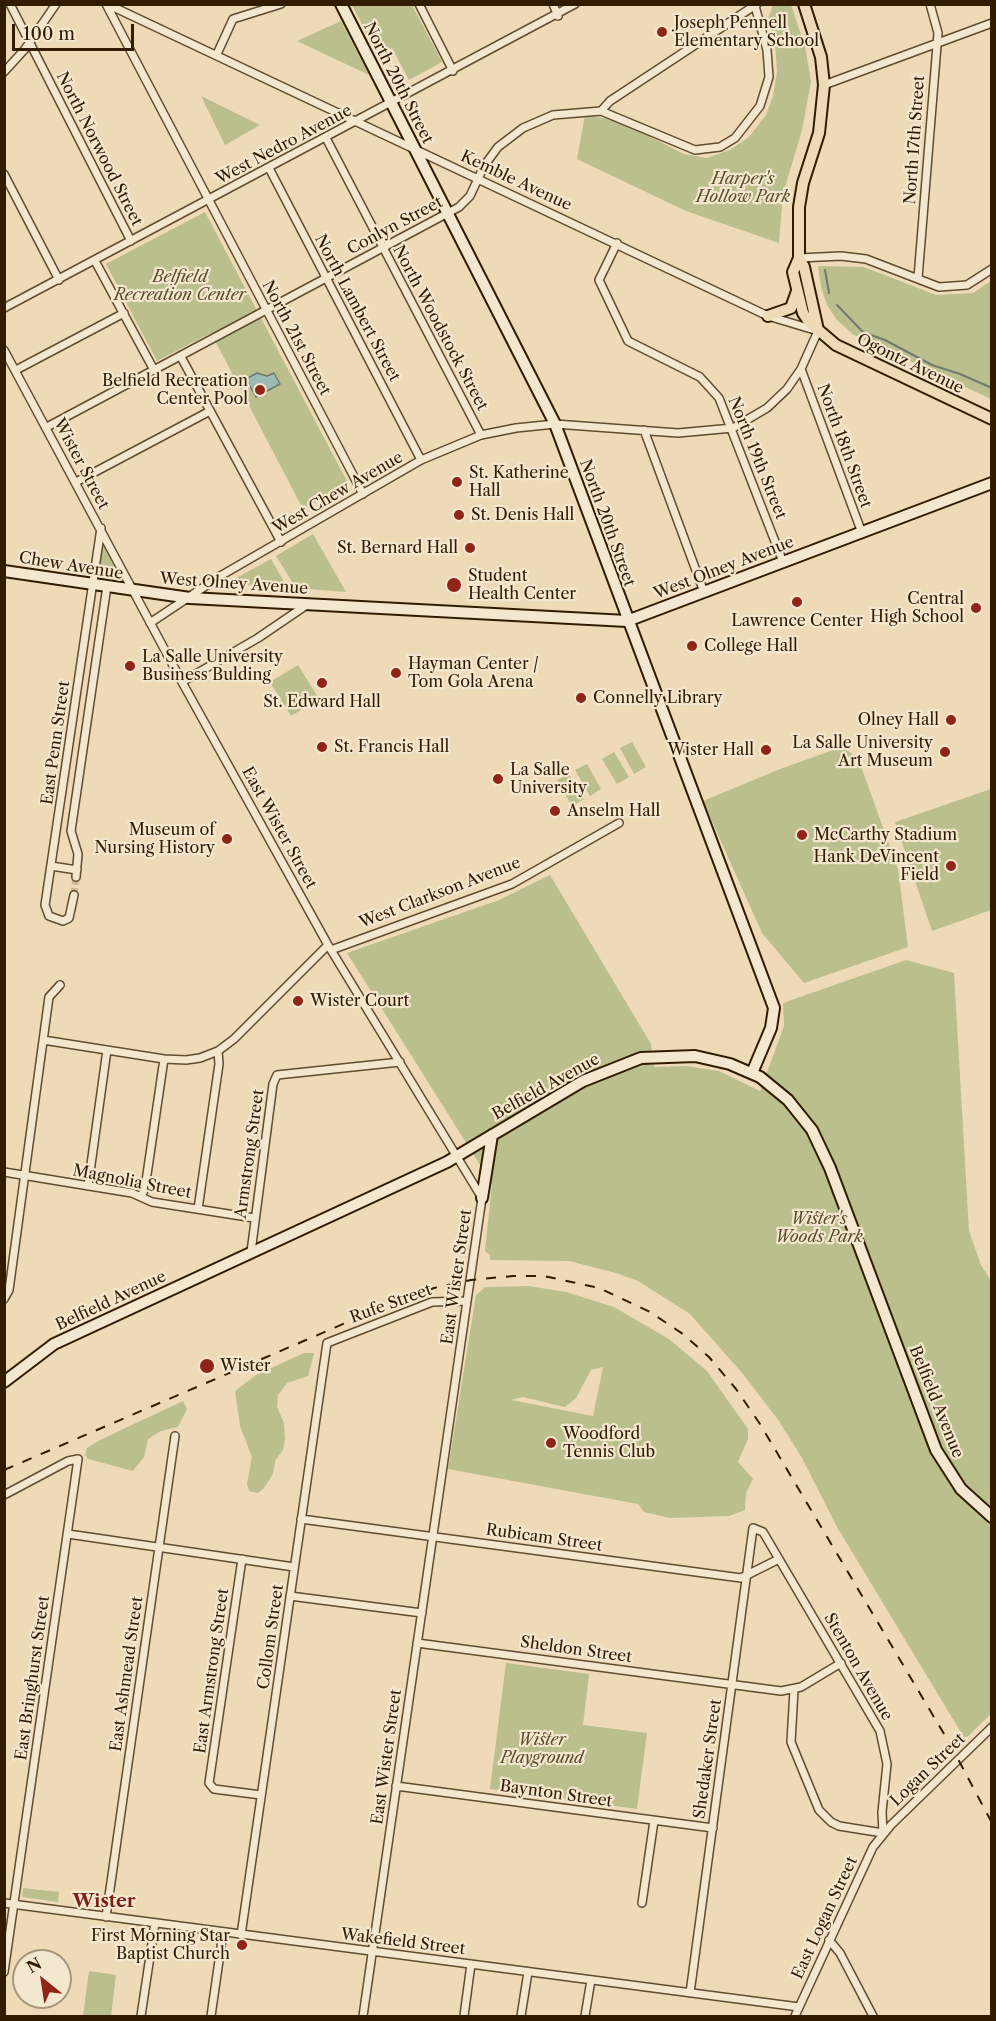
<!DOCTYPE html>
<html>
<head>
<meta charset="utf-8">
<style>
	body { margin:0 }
	#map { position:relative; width:996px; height:2021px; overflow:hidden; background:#eedab7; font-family:"Libre Caslon Text",serif }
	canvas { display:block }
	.frame { position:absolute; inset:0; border:6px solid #311c00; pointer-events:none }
	.north { position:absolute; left:12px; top:1949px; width:60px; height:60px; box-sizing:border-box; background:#f4e7d0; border:2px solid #a6967d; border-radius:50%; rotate:330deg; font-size:16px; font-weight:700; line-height:24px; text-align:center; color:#311c00 }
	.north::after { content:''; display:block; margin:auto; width:21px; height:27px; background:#8f2418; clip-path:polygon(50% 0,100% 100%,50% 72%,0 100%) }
	.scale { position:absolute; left:12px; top:24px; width:122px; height:27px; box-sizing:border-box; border:3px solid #311c00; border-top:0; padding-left:8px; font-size:18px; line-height:21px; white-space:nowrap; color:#311c00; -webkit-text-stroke:4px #f4e7d0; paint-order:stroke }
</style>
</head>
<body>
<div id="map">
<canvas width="996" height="2021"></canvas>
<div class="frame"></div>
<div class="north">N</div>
<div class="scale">100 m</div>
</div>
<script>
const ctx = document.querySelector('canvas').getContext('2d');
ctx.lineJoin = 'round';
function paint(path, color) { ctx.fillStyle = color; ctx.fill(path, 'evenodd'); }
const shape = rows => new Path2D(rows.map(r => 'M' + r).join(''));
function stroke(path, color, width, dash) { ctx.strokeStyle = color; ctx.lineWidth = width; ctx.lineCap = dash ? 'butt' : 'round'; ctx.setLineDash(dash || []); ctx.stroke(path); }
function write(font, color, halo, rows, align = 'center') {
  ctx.font = font + ' "Libre Caslon Text",serif'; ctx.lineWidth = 4.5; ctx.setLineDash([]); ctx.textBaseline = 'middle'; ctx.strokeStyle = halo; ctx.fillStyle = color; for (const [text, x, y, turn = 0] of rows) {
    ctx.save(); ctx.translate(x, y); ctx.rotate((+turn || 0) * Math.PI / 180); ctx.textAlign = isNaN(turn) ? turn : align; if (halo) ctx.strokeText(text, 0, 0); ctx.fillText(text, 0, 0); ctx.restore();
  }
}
const green = shape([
	[352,5,412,5,442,62,409,80,392,48,378,55],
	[773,5,791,5,805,46,811,82,802,130,783,194,779,243,686,211,577,159,585,115,619,121,684,154,707,158,730,150,749,137,766,115,773,96,777,72,775,42,768,19],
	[341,21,369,75,297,41],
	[201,96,260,125,225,145],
	[205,212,349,485,303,509,211,333,157,361,106,264],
	[818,266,864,267,936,295,973,293,991,281,991,399,854,335,837,320,827,305,821,287],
	[313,534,346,592,296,588,276,556],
	[103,542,115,566,108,577,99,574],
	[271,559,287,587,237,584,236,578],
	[298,665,319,699,291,716,270,682],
	[632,742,646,767,634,774,620,748],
	[842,747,858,758,898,869,908,947,804,983,762,933,703,801,780,769],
	[614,752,629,777,617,784,602,759],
	[587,764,601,789,590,796,575,770],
	[569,774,584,799,572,806,557,780],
	[991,789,991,910,932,931,895,822],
	[550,875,651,1044,654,1067,686,1066,719,1071,760,1091,784,1026,783,1003,906,960,954,973,969,1231,981,1265,992,1282,991,1714,965,1739,837,1527,802,1458,779,1421,743,1374,690,1314,638,1281,616,1273,569,1261,490,1260,490,1255,485,1251,492,1184,347,953,499,900],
	[528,1286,566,1292,614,1307,669,1339,707,1371,748,1429,748,1439,738,1462,753,1479,746,1493,745,1510,729,1516,670,1518,644,1512,638,1504,448,1469,476,1295,485,1287],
	[603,1367,593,1416,511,1400,523,1397,565,1407,576,1398,591,1370],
	[304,1353,314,1353,308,1376,287,1383,278,1395,277,1407,284,1423,285,1440,283,1450,275,1461,273,1474,264,1488,258,1493,249,1491,247,1484,252,1457,240,1426,235,1391,256,1375],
	[183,1401,187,1409,178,1427,161,1431,148,1439,144,1457,133,1471,88,1459,85,1455,87,1448,100,1440],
	[506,1663,589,1674,583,1725,647,1733,637,1809,490,1789],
	[23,1888,59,1892,58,1902,22,1897],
	[89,1971,116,1975,111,2016,83,2016]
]);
const water = shape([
	[257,373,267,376,274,373,280,384,256,397,246,379,257,373]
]);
const stream = shape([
	[825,270,829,293],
	[837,305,863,332,885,340,932,365,960,374,992,388]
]);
const streetTunnel = shape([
	[74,895,76,877]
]);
const street = shape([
	[10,4,131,241],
	[106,4,363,494],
	[107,4,768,316,818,331,801,369,787,389,767,408,733,428,678,433,555,424,516,428,481,435,421,460,222,575,150,623],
	[419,4,453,71],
	[553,4,558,16],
	[217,54,233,19,281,4],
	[4,72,25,49,56,4],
	[824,85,992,23],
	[601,111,695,150,720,147,735,138,760,106,769,77,767,50,755,6],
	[326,138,481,435],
	[269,168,421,460],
	[4,174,59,280],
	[617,243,599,280,628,341,700,377,719,398,783,562],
	[799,258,841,256,866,259,939,287,967,285,992,269],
	[95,261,154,370],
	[918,278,938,33,930,4],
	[4,308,575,4],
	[4,350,182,682,328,945,482,1198,363,2016],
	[181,357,281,542],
	[801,369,862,533],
	[16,370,124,313],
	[47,427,459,207,470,196,484,166,498,147,523,128,553,115,601,111,610,101,757,4],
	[644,430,704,592],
	[76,482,210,411],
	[182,682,258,638,308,604],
	[51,866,77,870],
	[76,877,78,854,71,831,107,586],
	[74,895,69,918,63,921,49,916,45,905,101,528],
	[331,950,512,884,619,823],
	[43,1040,164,1059,186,1060,200,1058,218,1051,234,1039,328,945],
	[4,1172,132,1193,152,1202,254,1218],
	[88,1186,107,1050],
	[141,1197,145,1188,164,1059],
	[198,1209,219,1064,218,1051],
	[251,1252,273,1084,277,1075,400,1062],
	[4,1299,9,1290,49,997,60,985],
	[4,1495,68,1461,78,1459,4,1972],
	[301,1519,741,1578,779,1559],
	[68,1534,294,1567],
	[242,1559,209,1783,214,1789,261,1795],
	[290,1596,422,1613],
	[417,1643,781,1691,801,1687,841,1663],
	[794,1690,791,1742,819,1810,831,1822,839,1826,883,1833],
	[396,1786,713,1828],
	[4,1903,799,2007],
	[642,1903,654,1821],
	[106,1917,175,1436],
	[241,1935,327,1343,432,1302,467,1301],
	[829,1940,840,1953,873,2016],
	[690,1993,753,1528,763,1532,766,1537,880,1731,887,1764,882,1812,883,1833],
	[141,2016,155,1923],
	[211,2016,223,1933],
	[464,2016,471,1964],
	[521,2016,528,1972],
	[585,2016,591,1980],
	[795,2016,873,1847,891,1825,992,1727]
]);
const secondary = shape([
	[341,4,555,424,774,1008,771,1028,752,1073],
	[4,571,190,598,627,621,992,483],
	[482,1198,492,1135],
	[4,1382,54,1344,447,1162,583,1081,641,1058,695,1056,730,1064,760,1077,788,1100,812,1130,830,1168,936,1450,961,1489,992,1517]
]);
const primary = shape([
	[804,4,821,57,824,85,819,133,803,183,799,207,799,258,793,272,803,313,809,322,836,345,992,419],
	[799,258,804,267,818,330],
	[768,316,791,308,797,291]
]);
const rail = shape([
	[4,1470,378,1309,434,1288,471,1280,513,1276,544,1276,599,1288,650,1312,683,1334,709,1357,736,1389,760,1424,950,1744,992,1823]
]);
const markers = [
	[662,32,6,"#8f2418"],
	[260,390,6,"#8f2418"],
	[457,482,6,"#8f2418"],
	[459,515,6,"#8f2418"],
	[470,548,6,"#8f2418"],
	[454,585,8,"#8f2418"],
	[797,602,6,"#8f2418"],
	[976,608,6,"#8f2418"],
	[692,646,6,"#8f2418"],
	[130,666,6,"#8f2418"],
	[396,673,6,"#8f2418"],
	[322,683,6,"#8f2418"],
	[581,698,6,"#8f2418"],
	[951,720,6,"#8f2418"],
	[322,747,6,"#8f2418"],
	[766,750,6,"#8f2418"],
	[945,752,6,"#8f2418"],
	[498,779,6,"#8f2418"],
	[555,811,6,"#8f2418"],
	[802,835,6,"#8f2418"],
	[227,839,6,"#8f2418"],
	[951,866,6,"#8f2418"],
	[298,1001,6,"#8f2418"],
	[207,1366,8,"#8f2418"],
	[551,1443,6,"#8f2418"],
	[242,1945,6,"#8f2418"]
];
const poiNames = [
	["Joseph Pennell",674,23],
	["Elementary School",674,41],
	["Belfield Recreation",248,381,"right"],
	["Center Pool",248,399,"right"],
	["St. Katherine",469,473],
	["Hall",469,491],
	["St. Denis Hall",471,515],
	["St. Bernard Hall",458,548,"right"],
	["Student",468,576],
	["Health Center",468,594],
	["Central",964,599,"right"],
	["High School",964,617,"right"],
	["Lawrence Center",797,621,"center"],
	["College Hall",704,646],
	["La Salle University",142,657],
	["Business Bulding",142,675],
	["Hayman Center /",408,664],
	["Tom Gola Arena",408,682],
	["Connelly Library",593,698],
	["St. Edward Hall",322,702,"center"],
	["Olney Hall",939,720,"right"],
	["La Salle University",933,743,"right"],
	["Art Museum",933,761,"right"],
	["St. Francis Hall",334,747],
	["Wister Hall",754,750,"right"],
	["La Salle",510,770],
	["University",510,788],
	["Anselm Hall",567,811],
	["Museum of",215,830,"right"],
	["Nursing History",215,848,"right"],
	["McCarthy Stadium",814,835],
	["Hank DeVincent",939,857,"right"],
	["Field",939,875,"right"],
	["Wister Court",310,1001],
	["Wister",220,1366],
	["Woodford",563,1434],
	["Tennis Club",563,1452],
	["First Morning Star",230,1936,"right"],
	["Baptist Church",230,1954,"right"]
];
const streetNames = [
	["North 20th Street",398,83,63],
	["North 17th Street",915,140,-86],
	["West Nedro Avenue",284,145,-28],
	["North Norwood Street",99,149,63],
	["Kemble Avenue",516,181,25],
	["Conlyn Street",395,226,-28],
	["North Lambert Street",357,308,62],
	["North Woodstock Street",440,328,62],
	["North 21st Street",296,338,62],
	["Ogontz Avenue",910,364,26],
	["North 18th Street",844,446,70],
	["North 19th Street",757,458,68],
	["Wister Street",81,464,62],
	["West Chew Avenue",338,493,-30],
	["North 20th Street",607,523,70],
	["Chew Avenue",71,566,9],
	["West Olney Avenue",724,568,-21],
	["West Olney Avenue",234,584,4],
	["East Penn Street",56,743,-82],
	["East Wister Street",279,828,61],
	["West Clarkson Avenue",440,893,-21],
	["Belfield Avenue",546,1087,-29],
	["Armstrong Street",250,1154,-82],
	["Magnolia Street",132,1182,11],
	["East Wister Street",457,1277,-82],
	["Belfield Avenue",111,1301,-25],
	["Rufe Street",391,1304,-20],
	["Belfield Avenue",936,1402,68],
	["Rubicam Street",544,1538,8],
	["Collom Street",271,1637,-82],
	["Sheldon Street",576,1650,8],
	["Stenton Avenue",858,1667,60],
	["East Armstrong Street",212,1671,-82],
	["East Ashmead Street",127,1674,-82],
	["East Bringhurst Street",33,1678,-82],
	["East Wister Street",387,1757,-82],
	["Shedaker Street",708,1759,-82],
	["Logan Street",928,1770,-44],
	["Baynton Street",556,1794,8],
	["East Logan Street",825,1918,-65],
	["Wakefield Street",403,1942,7]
];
const parkNames = [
	["Harper's",743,179],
	["Hollow Park",743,197],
	["Belfield",180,277],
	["Recreation Center",180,295],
	["Wister's",819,1219],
	["Woods Park",819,1237],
	["Wister",542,1740],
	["Playground",542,1758]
];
const neighbourhoodNames = [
	["Wister",104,1902]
];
paint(green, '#babf8d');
paint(water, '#9bbab5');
stroke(water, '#717b6d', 1.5);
stroke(stream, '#717b6d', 2);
stroke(streetTunnel, '#c8b492', 7, [7, 3.5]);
stroke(street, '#604c2e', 10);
stroke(secondary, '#311c00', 14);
stroke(primary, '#311c00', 14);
stroke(street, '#f4e7d0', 7);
stroke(secondary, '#f4e7d0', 10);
stroke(primary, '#eedab7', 10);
stroke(rail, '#311c00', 2, [10, 10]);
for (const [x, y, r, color] of markers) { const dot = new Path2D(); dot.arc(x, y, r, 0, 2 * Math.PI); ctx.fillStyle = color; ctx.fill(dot); stroke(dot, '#f4e7d0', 2); }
write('16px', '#311c00', '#f4e7d0', poiNames, 'left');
write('16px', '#311c00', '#f4e7d0', streetNames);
write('italic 16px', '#5a4d2a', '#f4e7d0', parkNames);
write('bold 18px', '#7a1f14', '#f4e7d0', neighbourhoodNames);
</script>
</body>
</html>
